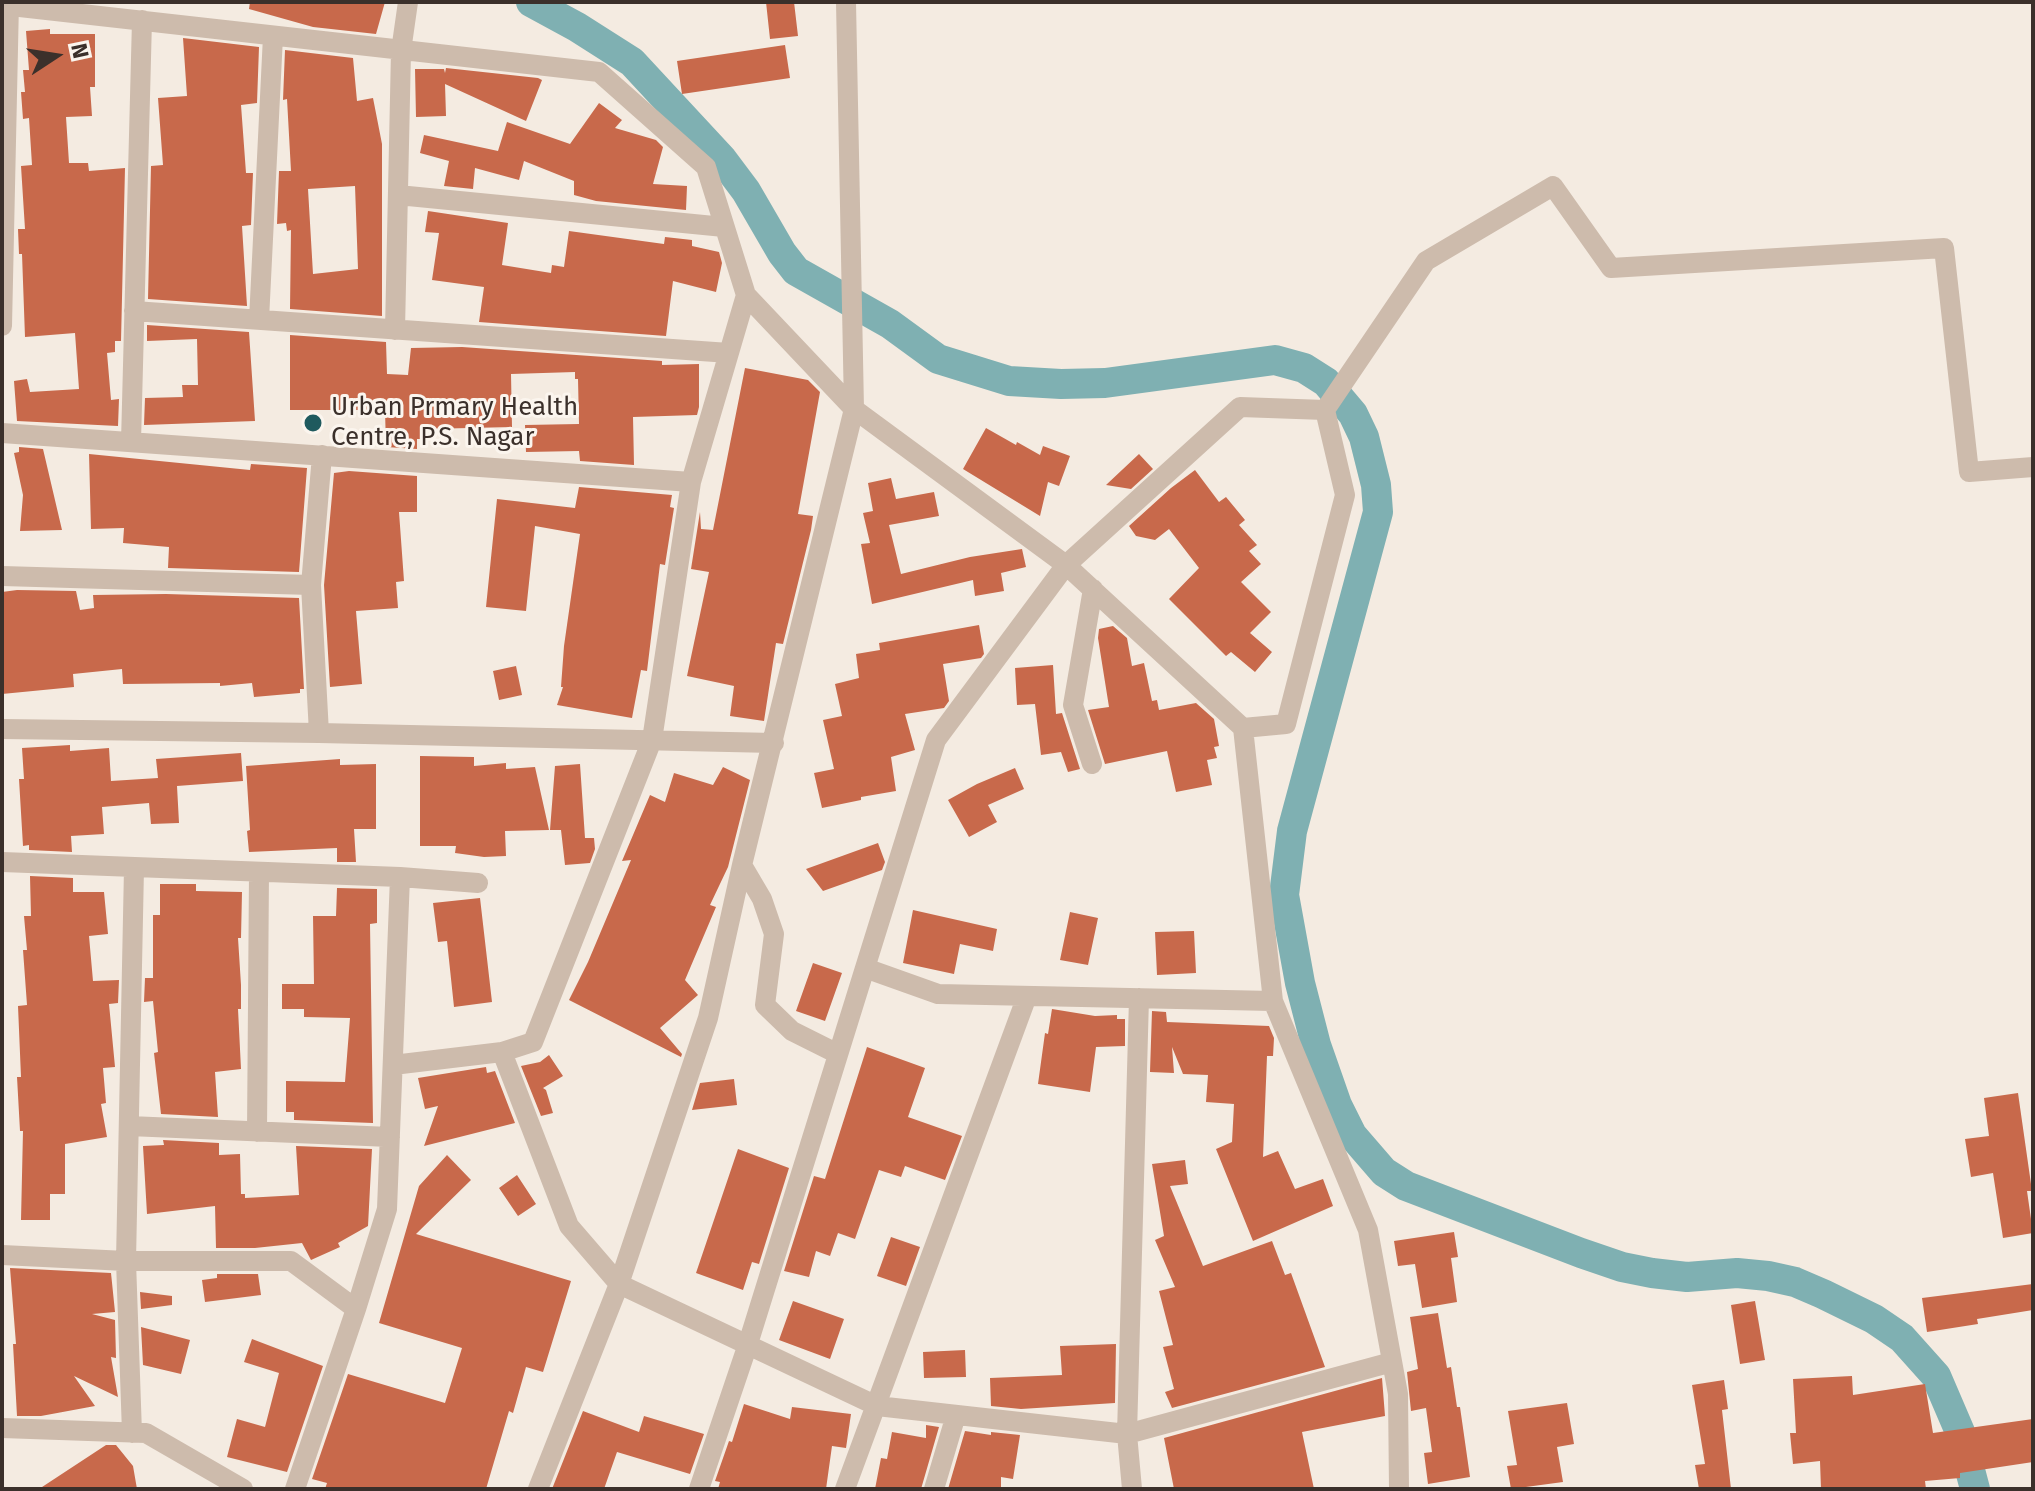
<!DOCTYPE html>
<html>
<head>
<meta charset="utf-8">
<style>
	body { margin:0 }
	#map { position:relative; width:2035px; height:1491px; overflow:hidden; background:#f4ebe1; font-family:"Fira Sans",sans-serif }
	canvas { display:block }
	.frame { position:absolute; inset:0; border:4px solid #3b302b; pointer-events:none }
	.north { position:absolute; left:16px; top:16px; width:80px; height:80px; -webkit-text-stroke:6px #fbf5ee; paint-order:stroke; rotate:78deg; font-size:22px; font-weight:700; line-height:32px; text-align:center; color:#3b302b }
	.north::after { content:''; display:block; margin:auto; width:28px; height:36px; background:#3b302b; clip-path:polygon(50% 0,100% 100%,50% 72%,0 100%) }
</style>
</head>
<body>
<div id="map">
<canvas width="2035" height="1491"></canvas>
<div class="frame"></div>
<div class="north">N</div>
</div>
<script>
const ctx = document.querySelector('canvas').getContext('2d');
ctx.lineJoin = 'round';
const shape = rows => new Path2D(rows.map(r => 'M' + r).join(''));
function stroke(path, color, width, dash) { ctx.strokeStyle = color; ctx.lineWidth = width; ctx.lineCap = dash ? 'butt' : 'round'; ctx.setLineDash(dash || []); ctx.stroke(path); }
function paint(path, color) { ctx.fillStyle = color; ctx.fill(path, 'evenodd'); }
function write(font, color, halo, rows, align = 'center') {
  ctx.font = font + ' "Fira Sans",sans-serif'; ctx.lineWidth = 6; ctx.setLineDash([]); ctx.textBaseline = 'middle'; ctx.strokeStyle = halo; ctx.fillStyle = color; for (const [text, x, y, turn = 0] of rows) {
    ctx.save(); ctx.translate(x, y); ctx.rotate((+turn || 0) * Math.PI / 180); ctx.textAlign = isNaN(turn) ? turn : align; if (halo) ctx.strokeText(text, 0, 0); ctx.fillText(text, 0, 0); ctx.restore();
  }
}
const canal = shape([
	[531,2,577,27,632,62,722,159,746,191,782,253,796,271,890,324,938,359,1009,381,1061,384,1105,383,1275,360,1304,368,1326,382,1353,414,1364,437,1376,485,1378,512,1292,831,1284,895,1300,983,1316,1045,1337,1105,1352,1135,1384,1172,1406,1186,1581,1253,1622,1267,1652,1273,1687,1277,1737,1273,1768,1276,1795,1282,1823,1294,1874,1319,1902,1338,1936,1376,1960,1432,1975,1489]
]);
const building = shape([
	[250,2,385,2,376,34,313,27,249,9],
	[766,2,794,2,798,36,770,39],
	[50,29,50,34,95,34,95,87,90,87,92,116,66,117,69,163,88,163,89,171,125,168,121,341,115,341,115,352,107,353,111,400,119,399,118,426,17,421,14,381,27,379,30,392,79,389,75,333,25,337,22,254,19,254,18,229,25,229,21,166,32,165,29,118,23,119,21,92,25,92,23,70,29,70,26,31],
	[183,38,259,47,257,103,241,105,246,173,253,173,251,225,242,226,247,306,148,299,151,166,163,165,158,98,187,96],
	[785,45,790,78,682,94,677,61],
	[285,50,353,58,357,101,373,98,382,144,382,316,290,309,291,230,287,231,286,223,277,224,279,171,291,171,287,99,283,100],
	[355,186,358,269,313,274,308,189],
	[446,68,538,78,542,80,526,121,445,84,446,116,416,117,415,69,444,69,445,73],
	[599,103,622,120,615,128,656,140,663,147,653,184,687,186,686,210,596,201,574,195,574,181,524,161,519,180,475,168,473,189,444,186,449,161,420,153,424,135,498,151,507,122,570,144],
	[428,211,508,223,502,265,551,273,552,265,564,267,569,231,664,244,665,237,692,240,692,246,719,252,722,263,716,292,673,281,666,336,479,322,484,287,432,280,439,233,425,232],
	[147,325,249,332,255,421,144,425,145,398,183,397,182,385,198,385,197,339,147,341],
	[290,335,386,342,387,374,408,375,411,348,462,347,662,361,662,365,699,364,699,407,697,415,633,417,634,465,580,461,579,451,526,452,525,425,579,424,578,379,575,379,575,372,511,374,512,427,426,429,427,439,417,439,417,449,386,447,385,410,290,410],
	[745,368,808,380,820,392,798,514,813,516,811,530,783,644,776,643,764,721,730,716,734,686,687,676,709,572,691,569,700,512,701,529,713,530],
	[986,428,1016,445,1017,442,1040,455,1043,446,1070,456,1059,486,1048,482,1040,516,963,469],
	[19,447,43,449,62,530,20,531,23,495,14,453,19,452],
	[89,454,250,470,251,464,307,468,299,572,168,568,169,547,123,543,124,528,91,529],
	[1139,454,1153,469,1131,489,1106,485],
	[1195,470,1219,502,1226,497,1245,520,1239,525,1257,545,1249,551,1261,564,1241,582,1271,612,1250,633,1272,652,1255,672,1231,652,1226,656,1169,599,1199,568,1169,529,1155,540,1136,536,1129,526,1171,488],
	[349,471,417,476,417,512,399,512,404,581,396,582,398,608,356,611,362,684,330,687,324,585,334,473],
	[891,478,896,499,934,492,939,516,889,525,901,574,970,557,1022,549,1026,567,1001,573,1004,591,975,596,973,580,872,604,861,544,870,543,863,513,873,511,868,483],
	[579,487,672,495,670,507,674,508,665,565,660,564,647,671,641,670,632,718,557,705,563,687,561,687,564,646,580,534,535,526,526,611,486,607,497,499,575,508],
	[17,590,76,591,80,610,94,608,93,595,166,594,299,598,304,689,300,689,300,693,254,697,252,683,220,686,220,683,123,684,122,669,73,674,74,687,2,694,2,592],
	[979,625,984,654,981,658,943,664,949,701,944,708,905,714,915,750,891,757,896,791,861,797,861,800,822,808,814,773,834,769,823,720,842,716,835,684,859,678,856,654,880,650,879,643],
	[1113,626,1127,638,1132,666,1144,663,1152,701,1157,700,1159,710,1196,703,1214,719,1219,746,1214,747,1217,758,1207,760,1212,785,1176,792,1167,751,1105,764,1088,710,1109,707,1098,638,1099,629],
	[1053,665,1056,714,1062,713,1080,769,1068,772,1061,752,1041,755,1035,704,1017,705,1015,668],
	[516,666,522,695,499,700,493,671],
	[70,745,70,751,109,748,111,781,158,778,156,759,241,753,243,781,177,786,179,823,151,824,149,803,102,807,104,834,71,836,72,852,29,850,29,845,23,846,19,779,24,779,22,748],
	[420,756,474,757,474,766,506,763,506,769,535,767,549,830,505,831,506,856,484,857,455,853,456,846,420,846],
	[340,759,340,765,376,764,376,829,354,829,356,862,337,862,337,848,249,852,247,831,250,830,246,766],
	[580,764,585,838,594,838,595,849,590,863,565,865,561,830,550,830,555,766],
	[723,767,750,780,728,867,710,905,716,907,685,980,698,995,660,1028,682,1054,681,1057,569,1000,588,962,631,860,622,861,650,795,665,802,674,773,713,785],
	[1015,768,1024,789,988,805,997,822,969,837,948,800,977,784],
	[878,843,885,862,882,870,823,891,806,869],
	[30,876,73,878,73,892,104,892,108,934,89,936,93,981,119,980,118,1003,109,1004,115,1067,103,1068,106,1103,101,1104,107,1137,65,1144,65,1194,50,1194,50,1220,21,1220,23,1131,20,1131,17,1077,21,1077,18,1006,27,1005,23,950,27,950,24,916,31,916],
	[160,884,196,884,196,891,242,892,241,938,238,938,241,985,241,1009,238,1009,241,1069,215,1072,218,1117,161,1114,154,1053,158,1052,153,1001,144,1002,145,978,153,978,153,915,160,915],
	[337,888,377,889,377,923,370,924,373,1123,294,1120,294,1112,286,1112,286,1081,345,1082,350,1018,304,1017,304,1009,282,1009,282,984,314,984,313,916,336,916],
	[480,898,492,1002,454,1007,447,941,438,942,433,903],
	[913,910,997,929,993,951,960,944,954,974,903,963],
	[1070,912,1098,918,1088,965,1060,960],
	[1194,931,1196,973,1157,975,1155,932],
	[813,963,842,973,825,1021,796,1011],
	[1052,1009,1095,1016,1117,1015,1117,1019,1125,1019,1125,1046,1096,1047,1090,1092,1038,1084,1045,1033,1048,1034],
	[1152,1011,1166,1012,1167,1022,1269,1026,1274,1038,1273,1056,1267,1056,1263,1157,1278,1151,1295,1189,1323,1179,1333,1206,1253,1241,1216,1149,1232,1142,1234,1104,1206,1102,1208,1075,1183,1074,1172,1047,1174,1073,1150,1072],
	[867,1047,925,1068,908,1117,962,1136,945,1180,905,1166,901,1177,879,1170,855,1239,838,1233,830,1256,816,1251,809,1277,784,1271,814,1176,825,1179],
	[549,1055,563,1076,543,1088,546,1090,553,1113,541,1116,521,1066,540,1062],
	[486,1067,487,1073,495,1071,515,1123,424,1146,438,1106,425,1109,418,1078],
	[734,1079,737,1105,692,1110,700,1083],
	[2018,1093,2032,1191,2027,1191,2033,1233,2003,1238,1993,1173,1971,1177,1965,1139,1989,1136,1984,1098],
	[163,1140,219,1143,219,1155,240,1154,241,1194,245,1194,245,1198,299,1195,296,1146,372,1149,368,1226,338,1243,340,1247,311,1260,302,1243,255,1248,216,1248,215,1206,147,1214,143,1146,164,1145],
	[738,1149,789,1168,759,1264,752,1262,743,1290,696,1273],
	[447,1155,471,1180,416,1234,571,1281,543,1372,526,1367,513,1413,509,1411,486,1489,325,1489,327,1483,312,1479,348,1374,445,1403,462,1348,379,1323,419,1186],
	[1185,1160,1188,1184,1170,1186,1203,1266,1272,1241,1285,1275,1291,1273,1325,1367,1172,1408,1165,1392,1174,1389,1163,1347,1173,1345,1159,1291,1175,1287,1155,1240,1164,1236,1152,1164],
	[517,1175,536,1204,518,1216,499,1188],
	[1454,1232,1458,1257,1451,1258,1457,1302,1422,1308,1415,1264,1398,1266,1394,1241],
	[891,1237,920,1247,906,1286,877,1276],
	[10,1268,111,1273,115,1312,92,1314,115,1320,116,1358,111,1357,118,1397,74,1376,95,1406,41,1416,17,1416,13,1344,16,1344],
	[217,1274,258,1274,261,1295,205,1302,202,1280,217,1278],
	[2033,1284,2033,1310,1977,1319,1978,1324,1927,1332,1922,1298],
	[140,1292,172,1296,172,1305,141,1309],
	[793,1301,844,1319,830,1359,779,1340],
	[1755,1301,1765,1360,1740,1364,1731,1305],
	[1438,1313,1447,1368,1451,1367,1457,1407,1460,1407,1470,1477,1428,1484,1424,1453,1432,1452,1426,1408,1411,1411,1407,1372,1418,1369,1410,1317],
	[141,1327,190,1340,181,1374,143,1365],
	[252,1339,323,1366,287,1472,227,1457,237,1419,265,1427,279,1373,244,1362],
	[1116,1344,1115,1403,1021,1409,991,1406,990,1378,1062,1375,1060,1346],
	[965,1350,966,1377,924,1378,923,1352],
	[1852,1376,1853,1395,1925,1384,1933,1433,2033,1419,2033,1462,1960,1473,1960,1478,1925,1481,1926,1489,1821,1489,1820,1461,1793,1464,1790,1433,1796,1433,1793,1379],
	[1382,1378,1385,1416,1302,1432,1314,1489,1174,1489,1164,1438],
	[1724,1380,1728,1409,1722,1410,1731,1489,1699,1489,1695,1465,1705,1464,1692,1385],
	[1567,1403,1574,1444,1557,1447,1563,1482,1511,1489,1507,1466,1517,1465,1508,1411],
	[744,1404,790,1419,792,1407,851,1414,846,1448,832,1446,826,1489,718,1489,720,1482,715,1481,729,1441,732,1442],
	[583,1411,639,1432,644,1416,704,1434,690,1474,617,1452,604,1489,552,1489],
	[926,1425,939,1427,921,1489,875,1489,881,1458,887,1459,892,1432,926,1438],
	[965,1431,991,1435,991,1432,1020,1435,1013,1479,1001,1477,1001,1489,948,1489],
	[106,1445,116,1445,133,1466,137,1489,39,1489]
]);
const street = shape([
	[2,5,599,72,706,167,746,295,854,409,1066,565,1243,728,1273,1001,1368,1230,1398,1394,1399,1489],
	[398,195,724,227],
	[134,311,729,353],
	[259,320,273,36],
	[2,326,9,2],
	[395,330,401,51,408,2],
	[1325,410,1426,261,1553,186,1611,268,1944,248,1969,472,2033,467],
	[2,433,691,482,652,740,533,1042,502,1052,569,1226,619,1284,877,1406,1127,1434,1392,1362],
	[131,442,142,20],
	[691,482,746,295],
	[2,576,311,585,319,733,774,743],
	[311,585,322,455],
	[2,729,319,733],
	[1092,764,1073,705,1093,589],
	[2,862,400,877,387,1209,356,1309,291,1261,126,1261,2,1255],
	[742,865,762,899,774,934,765,1005,792,1031,838,1054],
	[400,877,478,883],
	[865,968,938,994,1273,1001],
	[393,1065,502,1052],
	[129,1126,390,1137],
	[257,1132,259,873],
	[2,1428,146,1433,243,1489],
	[132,1433,126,1261,134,868],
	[295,1489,356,1309],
	[538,1489,619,1284,708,1018,742,865,854,409,846,2],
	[699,1489,747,1347,936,740,1066,565,1240,407,1325,410,1345,495,1286,724,1243,728],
	[845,1489,1027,996],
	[934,1489,956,1415],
	[1132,1489,1127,1434,1139,998]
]);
const markers = [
	[313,423,10,"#1f5a5e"]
];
const poiNames = [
	["Urban Prmary Health",331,408],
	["Centre, P.S. Nagar",331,438]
];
stroke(canal, '#7fb0b2', 30);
paint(building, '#c8694b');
stroke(street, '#cdbbac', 20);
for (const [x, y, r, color] of markers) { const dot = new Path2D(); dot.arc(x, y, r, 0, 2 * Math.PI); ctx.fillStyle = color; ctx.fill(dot); stroke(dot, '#fbf5ee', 3); }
write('26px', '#3b302b', '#fbf5ee', poiNames, 'left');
</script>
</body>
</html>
